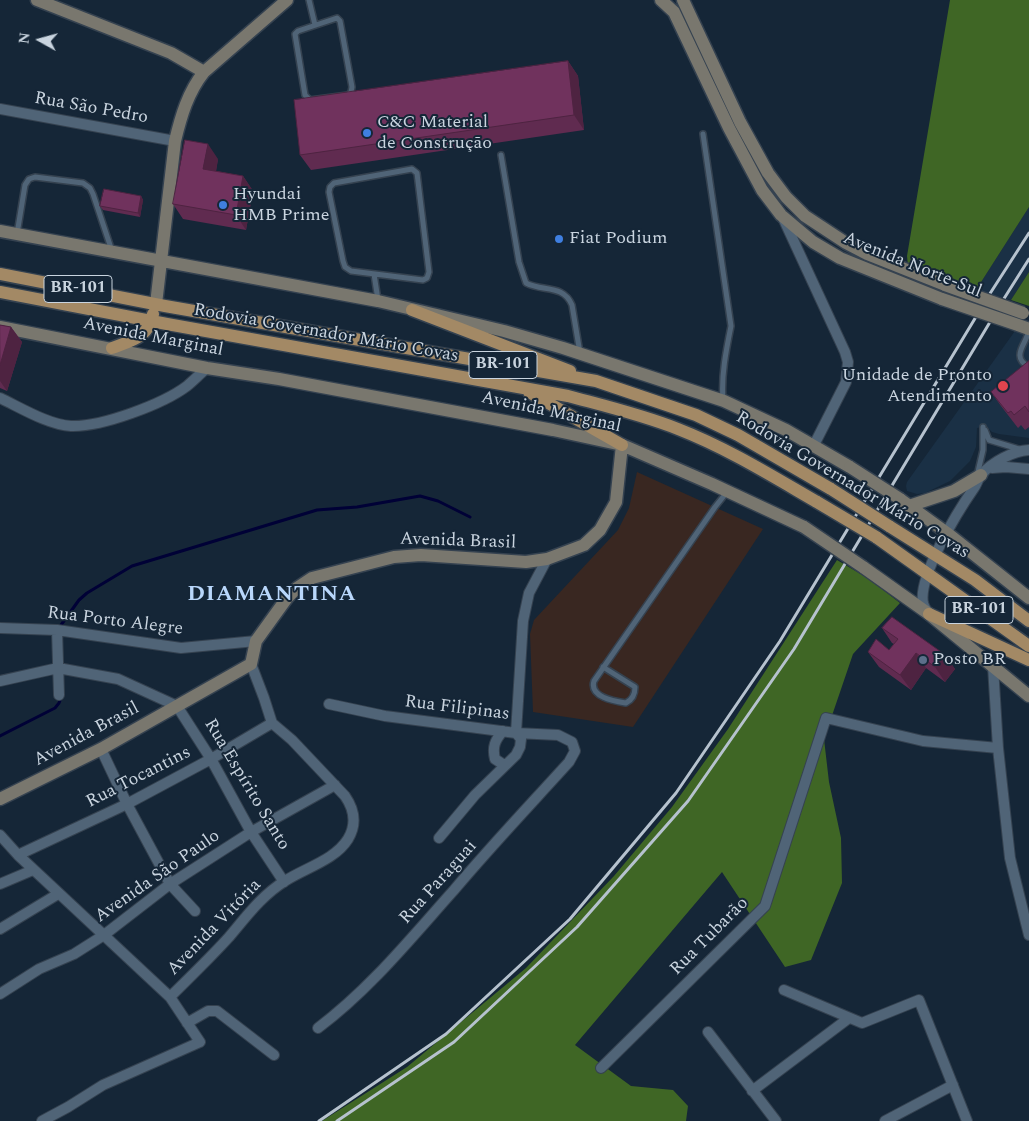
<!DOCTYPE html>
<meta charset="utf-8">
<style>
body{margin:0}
#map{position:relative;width:1029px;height:1121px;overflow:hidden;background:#152637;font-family:Spectral,serif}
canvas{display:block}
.north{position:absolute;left:15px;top:15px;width:50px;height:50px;-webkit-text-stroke:4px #152637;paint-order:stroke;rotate:277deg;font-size:14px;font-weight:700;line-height:20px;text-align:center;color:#c9d4df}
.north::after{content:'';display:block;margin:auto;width:18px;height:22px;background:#c9d4df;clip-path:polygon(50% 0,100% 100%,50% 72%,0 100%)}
</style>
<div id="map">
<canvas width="1029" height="1121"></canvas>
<div class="north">N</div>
</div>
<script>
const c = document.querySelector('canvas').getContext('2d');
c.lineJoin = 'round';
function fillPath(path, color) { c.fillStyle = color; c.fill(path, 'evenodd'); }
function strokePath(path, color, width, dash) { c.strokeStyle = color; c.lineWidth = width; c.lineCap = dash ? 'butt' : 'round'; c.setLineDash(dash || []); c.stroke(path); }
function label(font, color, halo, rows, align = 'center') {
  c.font = font + ' Spectral,serif'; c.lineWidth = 4; c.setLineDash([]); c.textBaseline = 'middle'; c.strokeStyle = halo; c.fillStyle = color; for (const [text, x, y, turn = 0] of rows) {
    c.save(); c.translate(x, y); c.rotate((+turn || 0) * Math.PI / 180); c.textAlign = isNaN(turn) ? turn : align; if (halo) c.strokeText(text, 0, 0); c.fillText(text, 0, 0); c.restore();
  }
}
fillPath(new Path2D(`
 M1029,207V272L1011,300L976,290Z
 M1015,331L1029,334V438L999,434L992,432L986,426L977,428L976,447L970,461L950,481L925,493L917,494L907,491L906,486L907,482Z`), '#1a3045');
fillPath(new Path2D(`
 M637,472L763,529L633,727L533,712L530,634L534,620L618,530L629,508Z`), '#392721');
fillPath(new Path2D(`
 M950,0H1029V207L976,290L908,266L907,256Z
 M1029,272V306L1011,300Z
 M837,560L869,579L900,603L853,654L824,739L829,782L841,838L842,883L811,960L785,967L722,872L575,1045L631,1086L673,1090L688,1106L686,1121H322L407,1067L526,968L614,876L672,807L728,729Z`), '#3f6625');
strokePath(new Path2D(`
 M61,625L79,600L87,593L132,566L317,510L357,507L420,496L438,501L470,517
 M0,736L55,708L59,703L61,698`), '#000136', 3);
const lane = new Path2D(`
 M309,0L315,25
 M337,18L340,21L352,87L351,92L348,95L310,100L305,95L295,34L298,31Z
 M703,134L731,326C726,351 721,376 723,400
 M501,155L519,262L526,283C543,292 563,284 572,305L580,353
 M412,169L417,173L429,272L427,278L423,280L351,271L345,267L343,261L329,192L330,187L334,183Z
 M17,234L25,185L29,179L35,177L83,183L90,188L93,194L112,251
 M374,274L378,300
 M1029,329C1028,343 1009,356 1029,367
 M985,430L989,440L1022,450
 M977,476L983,450V427
 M603,667L635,687C635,694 632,700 626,703C614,701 589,697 594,681L715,507L727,492`);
const street = new Path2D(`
 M0,109L175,141
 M783,218L845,352L848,362L846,382L814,445
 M0,398C21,408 49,425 71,426C102,427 163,404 187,386C194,380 200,374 207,368
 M992,468L1006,467L1029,469
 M928,614C927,611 924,607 923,603C918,576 958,511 974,488C977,484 978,478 982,474C992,462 1013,451 1029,450
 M0,628L57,630L181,648L256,641
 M57,630L59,695
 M993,666L998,748L1010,858L1029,935
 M0,681L58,668L118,679L177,706L211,759L251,832L284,882
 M503,731C495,740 492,747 495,759L504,765
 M101,749L127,804L170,884L195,911
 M0,835L18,855L170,997L200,1042L103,1085L68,1107L42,1121
 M439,838L475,795L516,755L520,747L521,739L516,733L523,621L529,593L547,559
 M18,855L127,804L211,759L272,723
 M0,884L33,870
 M0,929L58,894
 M784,990L862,1023L919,1000L967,1121
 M0,994L39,969L74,954L104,935L170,884L251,832L335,785
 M170,997C189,978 210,958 229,937C246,917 262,895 285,881C305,868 335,860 348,839C357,824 354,809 345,796L292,740L272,723L264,698L251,664
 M187,1023L208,1011H217L274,1055
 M318,1028C370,989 411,938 454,890C491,846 530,805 569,762L575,751L572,742L558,735L516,733L385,716L329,704
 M708,1032L776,1121
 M601,1068L765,906L826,718L923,741L998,748
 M752,1091L849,1018
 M885,1121L953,1085`);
const secondary = new Path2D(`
 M37,0L171,53L204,72
 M661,0L674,12L729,128L754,175L762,190L781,215L813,242L840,258L942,299
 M683,0L740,122L768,173L786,197L805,216L846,243L867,254L945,285
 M0,231L378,301L504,331L563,348L724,401L786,430L850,467
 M156,304L175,141C181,116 188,92 204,72L287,0
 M1018,325L1029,329
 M0,327L207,368L279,379L553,430L622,445L712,484L804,527
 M900,499L947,533L1029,598
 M909,506L954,491L981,475
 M863,567L929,614L1029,696
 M0,799L101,749L251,664L256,641L287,598L297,588L312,578L394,557L421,555L526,562L547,559L584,545L600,530L616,502L622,445`);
const primary = new Path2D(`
 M0,274L165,306L596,381L696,415L738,435L831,489
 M0,292L167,324L568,396C605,406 643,415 678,429C727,448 772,476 817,502
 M412,310L570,371
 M112,348C133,340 148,338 153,314
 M529,392L622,445
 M889,526L975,580L1029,621
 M876,537L1029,646
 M929,614L1029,660`);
strokePath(lane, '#354250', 8);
strokePath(street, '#354250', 12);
strokePath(secondary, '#354250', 15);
strokePath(primary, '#354250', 15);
strokePath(lane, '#506477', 5);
strokePath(street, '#506477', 10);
strokePath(secondary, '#79776e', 12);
strokePath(primary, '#a38965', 12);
strokePath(new Path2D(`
 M319,1121L446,1034L570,919L676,793L780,641L991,292L1029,233
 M337,1121L454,1042L577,927L688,801L794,649L1005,297L1029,259`), '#b6c2ce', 3);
const secondaryBridge = new Path2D(`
 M945,285L1023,313
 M942,299L1018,325
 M850,467L900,499
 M804,527L863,567`);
const primaryBridge = new Path2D(`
 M831,489L889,526
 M817,502L876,537`);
strokePath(secondaryBridge, '#354250', 15, []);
strokePath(primaryBridge, '#354250', 15, []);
strokePath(secondaryBridge, '#79776e', 12);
strokePath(primaryBridge, '#a38965', 12);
fillPath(new Path2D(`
 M568,61L578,76L584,130L311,170L300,155Z
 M218,159L216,171L243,176L253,191L246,230L183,219L173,204Z
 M141,196L143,200L140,217L103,210L100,206Z
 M0,325L11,327L22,342L7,391L0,388Z
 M1029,356V427L1025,430L1021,425L1018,428L1001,406L991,392L1029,361Z
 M882,628L944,654L955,669L945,682L926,668L911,690L879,667L868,652L889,650L894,644L892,643Z`), '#602b50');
fillPath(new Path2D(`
 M568,61L578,76L584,130L574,115Z
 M208,144L218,159L214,184L203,169Z
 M243,176L253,191L246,230L236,215Z
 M141,196L143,200L140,217L138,213Z
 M11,327L22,342L7,391L0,381V365Z
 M916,653L926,668L911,690L900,675Z
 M944,654L955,669L945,682L935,667Z`), '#4e2341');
const building = new Path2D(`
 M568,61L574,115L300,155L294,100Z
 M185,140L208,144L203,169L243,176L236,215L173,204Z
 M104,189L141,196L138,213L100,206Z
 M0,325L11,327L0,365Z
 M1029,361V412L1025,406L1014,415L1011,411L1008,413L991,392Z
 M892,617L944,654L935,667L916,653L900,675L868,652L876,639L889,650L898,639L882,628Z`);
fillPath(building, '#70325d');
strokePath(building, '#4e2341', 1);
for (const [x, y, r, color] of [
 [367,133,5,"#3f7fe0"],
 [223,205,5,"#3f7fe0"],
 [559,239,5,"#3f7fe0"],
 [1003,386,6,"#e0444e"],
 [923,660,5,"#5c6f8a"]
]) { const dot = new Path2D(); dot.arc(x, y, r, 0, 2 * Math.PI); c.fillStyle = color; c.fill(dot); strokePath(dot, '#152637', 2); }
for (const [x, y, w] of [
 [78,289,68],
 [503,365,68],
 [979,610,68]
]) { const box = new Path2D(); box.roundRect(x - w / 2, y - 13.5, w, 27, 4); c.fillStyle = '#152637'; c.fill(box); strokePath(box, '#c9d4df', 1); }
label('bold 16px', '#c9d4df', null, [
 ["BR-101",78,289],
 ["BR-101",503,365],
 ["BR-101",979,610]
]);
label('18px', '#c9d4df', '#152637', [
 ["Rua São Pedro",91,109,10],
 ["Avenida Norte-Sul",912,266,22],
 ["Rodovia Governador Mário Covas",326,334,10],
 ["Avenida Marginal",153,338,11],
 ["Avenida Marginal",551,413,12],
 ["Rodovia Governador Mário Covas",852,486,31],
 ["Avenida Brasil",458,542,2],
 ["Rua Porto Alegre",115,622,7],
 ["Rua Filipinas",457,709,7],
 ["Avenida Brasil",87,735,-28],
 ["Rua Tocantins",139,778,-27],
 ["Rua Espírito Santo",246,785,59],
 ["Avenida São Paulo",158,877,-35],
 ["Rua Paraguai",439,883,-48],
 ["Avenida Vitória",215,928,-46],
 ["Rua Tubarão",710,937,-45]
]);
label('18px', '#c9d4df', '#152637', [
 ["C&C Material",377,123],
 ["de Construção",377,144],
 ["Hyundai",233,195],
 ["HMB Prime",233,216],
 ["Fiat Podium",569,239],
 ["Unidade de Pronto",992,376,"right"],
 ["Atendimento",992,397,"right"],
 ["Posto BR",933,660]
], 'left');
c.letterSpacing = '1px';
label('bold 22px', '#b9d7fb', '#152637', [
 ["DIAMANTINA",272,596]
]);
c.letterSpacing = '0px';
</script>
